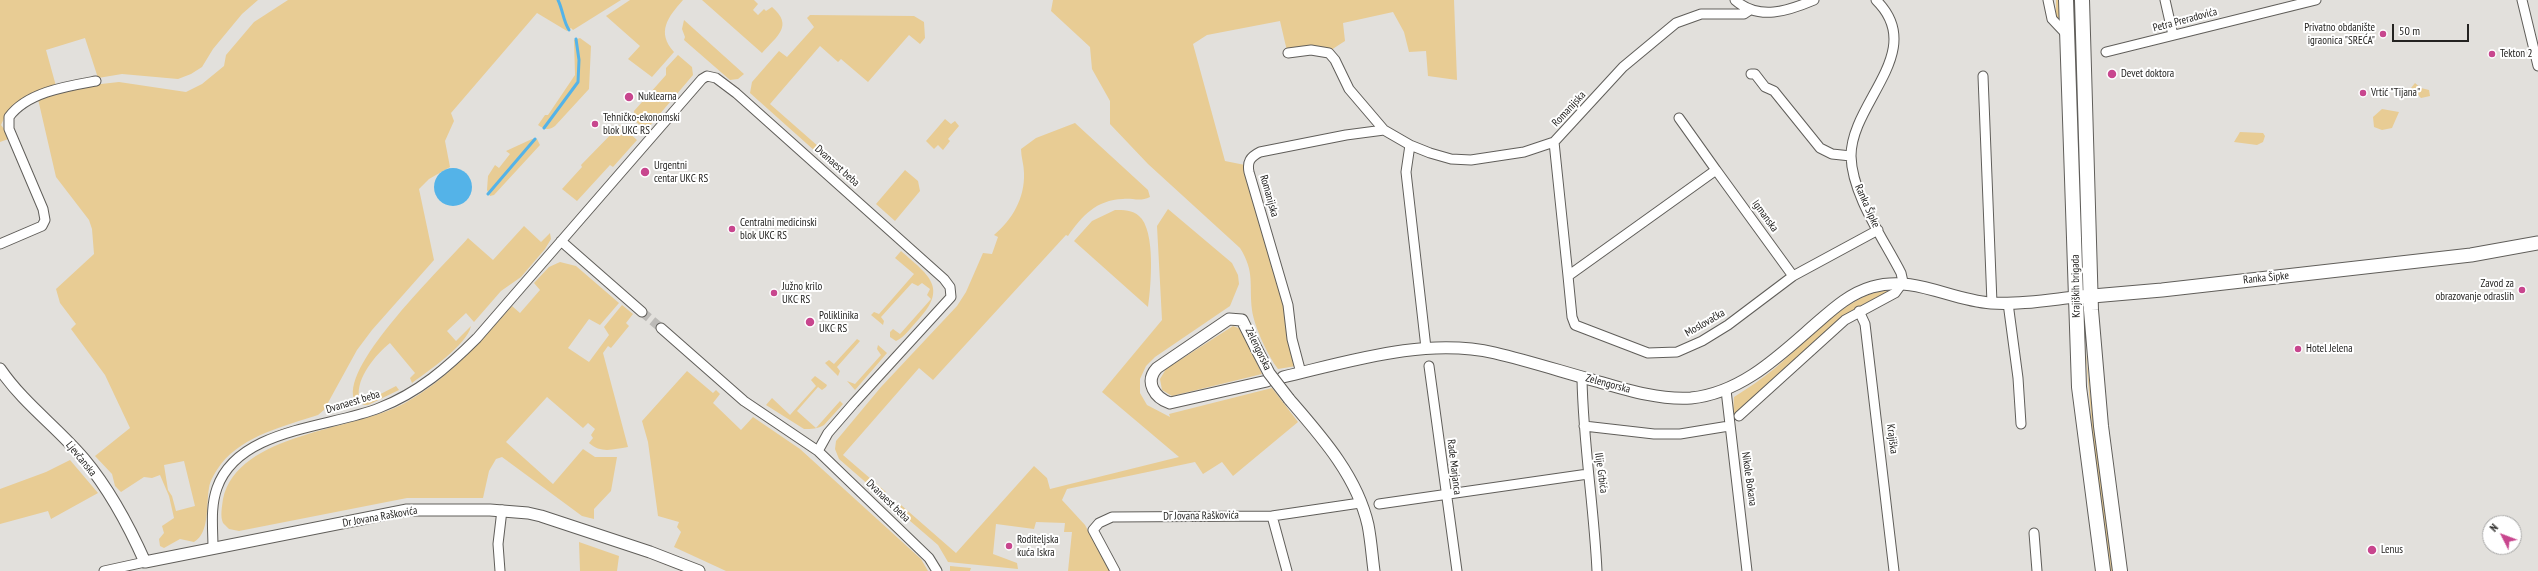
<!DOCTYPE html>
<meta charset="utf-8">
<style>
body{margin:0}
#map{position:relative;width:2538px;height:571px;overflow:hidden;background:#e2e0dc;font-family:"PT Sans Narrow",sans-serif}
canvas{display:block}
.north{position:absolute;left:2482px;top:515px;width:40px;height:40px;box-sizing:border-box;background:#fff;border:1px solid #a7a7a6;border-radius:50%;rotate:312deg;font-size:11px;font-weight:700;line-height:16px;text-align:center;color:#242321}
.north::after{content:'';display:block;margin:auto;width:14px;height:18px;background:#c8468e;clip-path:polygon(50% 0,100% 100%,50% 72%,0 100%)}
.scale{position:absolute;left:2392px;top:24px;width:77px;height:18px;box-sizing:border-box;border:2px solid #242321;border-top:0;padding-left:5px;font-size:12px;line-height:14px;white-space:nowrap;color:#242321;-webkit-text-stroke:3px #fff;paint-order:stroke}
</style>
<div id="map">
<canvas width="2538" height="571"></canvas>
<div class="north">N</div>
<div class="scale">50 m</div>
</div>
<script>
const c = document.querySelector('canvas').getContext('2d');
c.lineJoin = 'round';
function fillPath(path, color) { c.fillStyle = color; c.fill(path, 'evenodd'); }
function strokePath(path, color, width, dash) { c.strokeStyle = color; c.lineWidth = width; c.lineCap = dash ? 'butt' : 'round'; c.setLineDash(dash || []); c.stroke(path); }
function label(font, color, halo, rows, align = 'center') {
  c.font = font + ' "PT Sans Narrow",sans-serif'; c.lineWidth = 4; c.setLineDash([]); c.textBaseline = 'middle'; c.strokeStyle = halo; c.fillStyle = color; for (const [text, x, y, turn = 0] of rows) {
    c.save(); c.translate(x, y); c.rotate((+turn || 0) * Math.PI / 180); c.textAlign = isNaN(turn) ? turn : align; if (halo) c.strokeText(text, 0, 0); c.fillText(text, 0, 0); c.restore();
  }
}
fillPath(new Path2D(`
 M0,0H258L242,14L213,49L202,67L191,74L178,79L122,74L98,78L85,38L46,50L56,86L5,116L1,125L11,138L0,142Z
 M288,0H621L573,30L571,28L567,31L537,13L451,113L454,121L445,141L450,167L429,179L419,189L434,260L372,330L357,350L324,410L318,415C285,426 244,435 221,464C216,471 210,480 209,488C206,504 210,533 194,542L180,539L164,548L160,546L159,539L164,533L162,526L174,518L169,496L160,475L152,478L144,477L121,492L115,486L112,474L95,456L130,428L105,375L71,329L76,324L60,303L56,289L94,254L92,229L89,220L56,177L38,99L92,85L119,82L186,92L202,84L224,66L226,55L254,22ZM184,461L195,506L176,511L172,496L168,490L164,465Z
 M630,0H683C668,17 656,32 674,52L652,77L628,59L640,46L606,16Z
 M702,0H754L758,4L753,10L758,15L764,9L766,11L772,7C794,26 777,36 762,53Z
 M1053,0H1454L1457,80L1428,76L1426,51L1409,52L1404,32L1393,12L1343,23L1345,41L1331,50L1287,51L1280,21L1207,35L1193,44L1225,161L1245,165L1284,299L1296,366L1278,369C1268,356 1254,326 1252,310C1249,284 1255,272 1240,248L1148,164L1110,124V101L1092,69L1090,47L1051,11Z
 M2056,0H2060L2059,19L2056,16Z
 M810,15L914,16L924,22L925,38L920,44L909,35L868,82L841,59L838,62L820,46L770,104L860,183L858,185H853L750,93L752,82L779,51L787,57L814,27L807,18Z
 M684,20L744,74L738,79L730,80L684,40L685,37L682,29Z
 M580,38L591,46L589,89L555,126C549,131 543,129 538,125L545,115H548L575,75L574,40Z
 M678,55L692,67L693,75L642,135L639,131L642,127L635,121L634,111L666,75V68Z
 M2415,83L2421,88L2429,90L2430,96L2421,98L2411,88Z
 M2382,109L2399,112L2392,128L2382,130L2374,127L2373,117Z
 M945,119L951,124L955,121L959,126L948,139L950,141L943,150L938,145L934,149L926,141Z
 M1075,123L1148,190L1150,197C1140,202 1133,198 1123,199C1096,200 1082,216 1068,236L1066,235L933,380L919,368L843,455L886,492L878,493L839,459L835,449L836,441L881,387L957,306L966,292L983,253L992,254L998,237L994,235C1012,220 1025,198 1024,173C1024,165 1021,157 1021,149L1036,138Z
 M620,125L637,140L613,167L610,165L577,201L562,189L582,167L581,165Z
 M2240,132L2263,133L2265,136L2263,142L2257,145L2234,142Z
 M532,139H537L540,145L494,195L490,196L487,190L488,176L495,165L499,168L510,154L506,151Z
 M905,170L918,181L920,191L895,221L876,204Z
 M1168,209L1232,263L1238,275L1239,284L1230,306L1155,357L1146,366L1140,379V393L1147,405L1170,417L1169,414L1272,388L1298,422L1233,476L1222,462L1203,474L1195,462L1067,489L1062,500L1085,525L1110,571H1068L1072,532H1064L1065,523L1036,522L1034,529L996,524L993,554L1017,563L1018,569L948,562L938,545L902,514L899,508L901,505L956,553L1034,466L1047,478L1050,489L1179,457L1102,392L1162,320L1157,226Z
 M1115,210C1123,210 1133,210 1139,216C1156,230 1151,287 1148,307L1074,241L1092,221Z
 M524,226L541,242L550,233L551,239L545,249L521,277L501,291L474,322L466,313L447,331L456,341L471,326C467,345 428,371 412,383L410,378L415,373L390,343C376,354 356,378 359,397L367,401L396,386L399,390L368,405H364L354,399C342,363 443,267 468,238L493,260Z
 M901,251C928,275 949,287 918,320C912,326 905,337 896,341L890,337V332L893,329L900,334L931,299L927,295L930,289L922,283L918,286L912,283L881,317L884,321L883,325L871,315L874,312L879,314L914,274L895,258Z
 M560,262L576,266L619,303L600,325L589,319L568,348L589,362L609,335L604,327L622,305L633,314L626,323L629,326L611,348L608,346L603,353L628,447C614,449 601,454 589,443L593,438L591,435L595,429L588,423L583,428L547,397L506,442L553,484L583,449L595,457H617L611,491L594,509V519L582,516L502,457L496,459L489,471L483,498H407L239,531L229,529L223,523C220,516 222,507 223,499C238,432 354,431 405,403C448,379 479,343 512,306L520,313L540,290L534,283L549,267Z
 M1889,291L1860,306L1840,320L1733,415L1734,397C1748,388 1762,379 1774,369C1801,347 1853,288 1889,291Z
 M1233,326L1241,329L1262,374L1172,396L1162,390L1160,379L1166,369Z
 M2084,335L2094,427L2116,571H2111L2094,450Z
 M857,339L860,341L837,367L840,371L838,376L825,363L829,360L834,364Z
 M878,345L887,353L855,390L847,381L855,384L881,355L877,349Z
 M687,371L713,393L716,390L720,394L713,403L741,430L753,417L800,449L921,559L928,571H726L674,547L681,532L677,527L679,522L658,516L648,442L642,421Z
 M815,376L827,385L826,387L822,390L818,387L797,411L816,428L840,401L843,404L824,425C818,429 811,429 804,429L766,405L772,398L790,415L816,386L811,380Z
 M70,460L98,493L51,519L48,511L0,524V489L46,472Z
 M579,542L619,556L617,571H580Z
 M950,566L971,568L970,571H950Z`), '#e8cc94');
fillPath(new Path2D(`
 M434 187a19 19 0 1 1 38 0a19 19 0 1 1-38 0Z`), '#54b3e8');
strokePath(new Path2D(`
 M558,0C563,10 563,21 569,30
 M544,128L578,82L579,60L576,39
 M488,194L535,139`), '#54b3e8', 3);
strokePath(new Path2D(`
 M642,312L661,328`), '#bcbab7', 9, [9, 4.5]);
const minor = new Path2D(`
 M1735,0C1759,21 1788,11 1814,0
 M2048,0L2052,19L2068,36
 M2165,0L2173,35
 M2522,0L2538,66
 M2106,52L2316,0
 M1288,53L1311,50L1329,53L1335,60L1349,89L1384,130L1410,145L1430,153L1451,159L1471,160L1524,152L1554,142L1623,67L1676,23L1701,14H1744L1750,10
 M1751,74H1755L1765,87L1774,91L1820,148L1832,154L1851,156
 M1983,76L1992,303
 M1554,142L1568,276L1716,170L1679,118
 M1410,145L1406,172L1426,348
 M1716,170L1793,276
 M561,241L642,312
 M0,244L42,226L45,220L43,209L9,129V117C27,92 68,86 96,81
 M1568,276L1572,317L1575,325L1648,353L1677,352L1702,341L1728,325L1793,276L1878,230
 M2008,303L2018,378L2021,424
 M1859,311L1865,324L1894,571
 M661,328L744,401L818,451
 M1429,366L1457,571
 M1301,373L1292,339L1288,305L1249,172C1247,162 1250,157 1260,152L1346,135L1384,130
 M1582,378C1583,443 1594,506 1597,571
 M1726,390L1747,571
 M1739,416L1845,320L1895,293L1903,282L1901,273C1883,238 1852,195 1851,156C1851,102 1928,51 1876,0
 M1584,426L1654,434H1680L1729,426
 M1379,504L1588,474
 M1272,516L1287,571
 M2034,533L2037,571
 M213,548C213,528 210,508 217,488C238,428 329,428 379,408C418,393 448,367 477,338L702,79L707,76L716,78L736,93L944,279L950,287L951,297L854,403L828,433L818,451L929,558L937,571
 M104,571L145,562
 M500,571L498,544L502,510
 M1115,571L1093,530L1099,523L1112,517L1272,516L1360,503`);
const tertiary = new Path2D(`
 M1256,348L1242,320L1229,319L1157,368C1144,382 1155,398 1170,403L1267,381
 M0,369C24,404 57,427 84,459C109,489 129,526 145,562L407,510H490L528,513L541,516L650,552L699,571
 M1283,377C1351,361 1426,337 1495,353C1529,361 1563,372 1596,381C1627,390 1659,400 1691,398C1743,393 1782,353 1819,321C1835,307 1851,293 1872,287C1915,275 1949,300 1991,303C2018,305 2048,300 2075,297
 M1289,399C1321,436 1357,476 1368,525C1371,540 1372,556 1374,571`);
const secondary = new Path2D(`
 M2081,297L2162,290L2471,255L2538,243`);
const primary = new Path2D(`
 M2066,0L2079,387L2103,571
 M2082,0L2091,310L2101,426L2120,571`);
strokePath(minor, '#605e5a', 11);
strokePath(tertiary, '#605e5a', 13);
strokePath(secondary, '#605e5a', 15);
strokePath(primary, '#605e5a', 16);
strokePath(minor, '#fff', 9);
strokePath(tertiary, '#fff', 11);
strokePath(secondary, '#fff', 13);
strokePath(primary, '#fff', 14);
const tertiaryBridge = new Path2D(`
 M1256,348L1269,373L1289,399`);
strokePath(tertiaryBridge, '#605e5a', 13, []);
strokePath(tertiaryBridge, '#fff', 11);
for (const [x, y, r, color] of [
 [2383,34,4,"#c8468e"],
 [2492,54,4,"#c8468e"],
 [2112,74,5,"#c8468e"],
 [2363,93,4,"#c8468e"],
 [629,97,5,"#c8468e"],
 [595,124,4,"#c8468e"],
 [645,172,5,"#c8468e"],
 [732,229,4,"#c8468e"],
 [2522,290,4,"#c8468e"],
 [774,293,4,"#c8468e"],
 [810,322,5,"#c8468e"],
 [2298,349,4,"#c8468e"],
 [1009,546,4,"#c8468e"],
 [2372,550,5,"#c8468e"]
]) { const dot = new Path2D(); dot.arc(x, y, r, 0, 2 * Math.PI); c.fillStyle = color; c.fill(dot); strokePath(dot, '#fff', 1.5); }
label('11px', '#242321', '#fff', [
 ["Petra Preradovića",2185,20,-15],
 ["Romanijska",1569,109,-47],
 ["Dvanaest beba",837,166,42],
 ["Romanijska",1269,196,74],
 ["Ranka Šipke",1867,206,66],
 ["Igmanska",1765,216,54],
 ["Ranka Šipke",2266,278,-6],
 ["Krajiških brigada",2076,286,-91],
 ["Moslovačka",1705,323,-30],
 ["Zelengorska",1258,349,64],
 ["Zelengorska",1608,384,15],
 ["Dvanaest beba",353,402,-17],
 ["Krajiška",1892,439,83],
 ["Ljevčanska",81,459,51],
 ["Rade Marjanca",1454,467,83],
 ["Ilije Grbića",1601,473,82],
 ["Nikole Bokana",1749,479,82],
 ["Dvanaest beba",888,501,44],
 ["Dr Jovana Raškovića",1201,516,-1],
 ["Dr Jovana Raškovića",380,517,-10]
]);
label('11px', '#242321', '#fff', [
 ["Privatno obdanište",2375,28,"right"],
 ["igraonica \"SREĆA\"",2375,41,"right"],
 ["Tekton 2",2500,54],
 ["Devet doktora",2121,74],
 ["Vrtić \"Tijana\"",2371,93],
 ["Nuklearna",638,97],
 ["Tehničko-ekonomski",603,118],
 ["blok UKC RS",603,131],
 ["Urgentni",654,166],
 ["centar UKC RS",654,179],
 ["Centralni medicinski",740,223],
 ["blok UKC RS",740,236],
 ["Zavod za",2514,284,"right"],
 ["obrazovanje odraslih",2514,297,"right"],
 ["Južno krilo",782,287],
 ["UKC RS",782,300],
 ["Poliklinika",819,316],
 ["UKC RS",819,329],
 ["Hotel Jelena",2306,349],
 ["Roditeljska",1017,540],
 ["kuća Iskra",1017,553],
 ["Lenus",2381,550]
], 'left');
</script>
